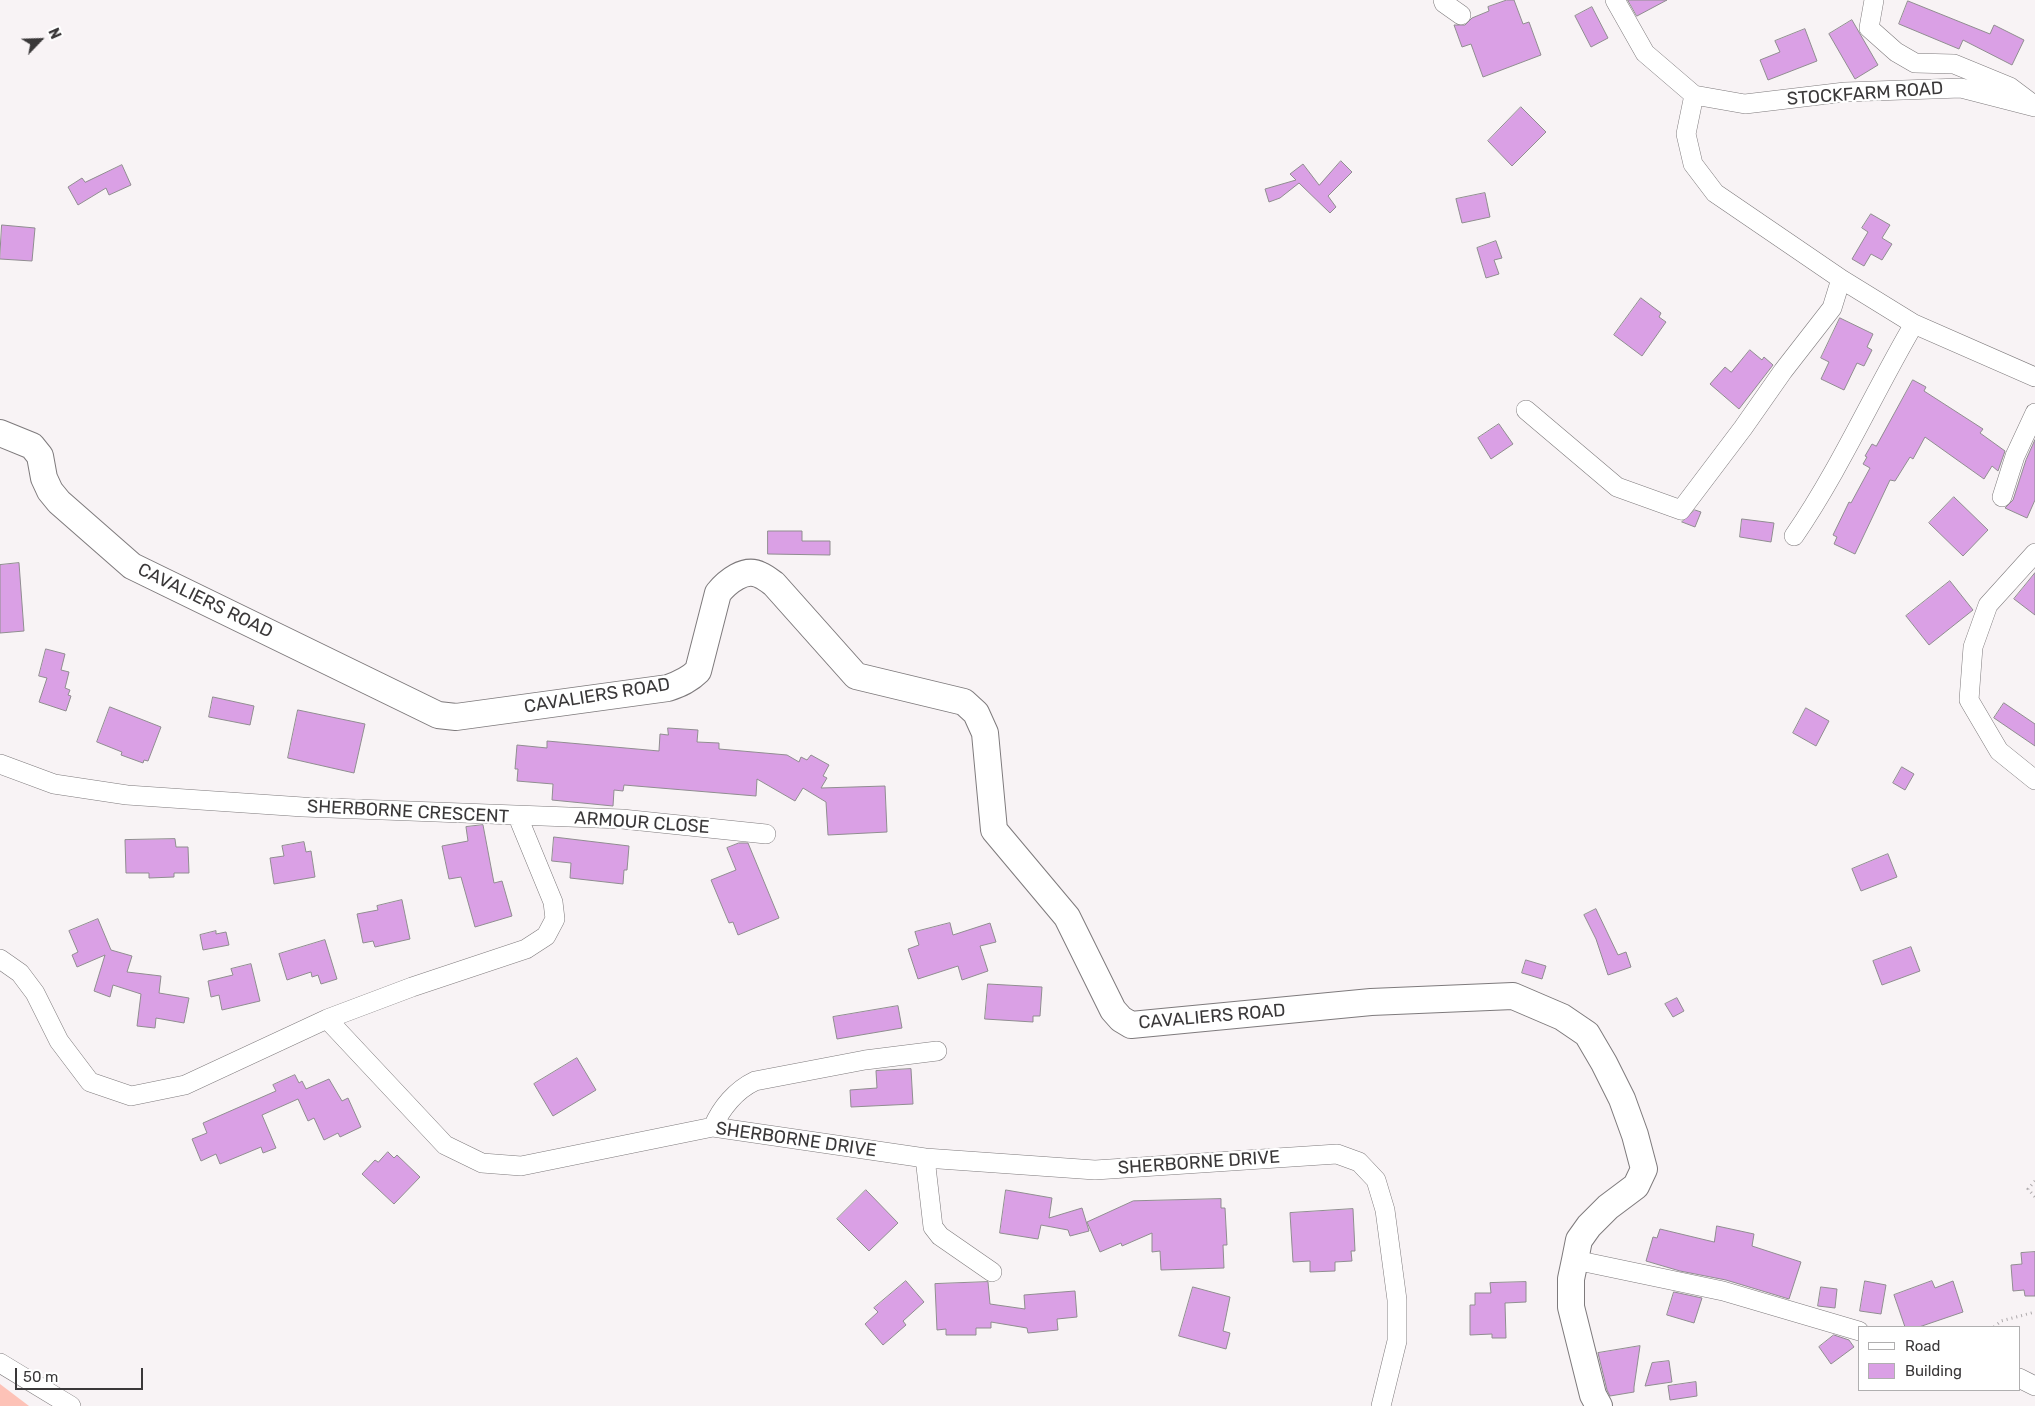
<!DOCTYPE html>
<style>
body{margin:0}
#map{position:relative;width:2035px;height:1406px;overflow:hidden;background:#f8f3f5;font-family:Rubik,sans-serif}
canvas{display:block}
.legend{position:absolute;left:1858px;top:1326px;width:162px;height:65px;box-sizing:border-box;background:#fff;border:1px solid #b0afb0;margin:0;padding:6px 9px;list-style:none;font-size:15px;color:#3a3839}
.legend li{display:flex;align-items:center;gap:10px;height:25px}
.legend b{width:25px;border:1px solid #b0afb0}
.north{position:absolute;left:15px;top:15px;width:50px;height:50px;-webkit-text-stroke:4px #fff;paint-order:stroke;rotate:66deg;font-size:14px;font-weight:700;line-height:20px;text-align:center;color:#3a3839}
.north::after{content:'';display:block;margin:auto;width:18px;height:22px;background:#3a3839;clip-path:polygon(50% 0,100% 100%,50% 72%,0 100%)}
.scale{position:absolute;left:15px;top:1368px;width:128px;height:22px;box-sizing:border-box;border:2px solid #3a3839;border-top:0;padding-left:6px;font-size:15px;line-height:18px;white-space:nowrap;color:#3a3839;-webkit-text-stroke:4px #fff;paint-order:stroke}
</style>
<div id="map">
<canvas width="2035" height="1406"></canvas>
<ul class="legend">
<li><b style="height:6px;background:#fff"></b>Road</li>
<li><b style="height:14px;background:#daa0e5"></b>Building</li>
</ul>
<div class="north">N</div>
<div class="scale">50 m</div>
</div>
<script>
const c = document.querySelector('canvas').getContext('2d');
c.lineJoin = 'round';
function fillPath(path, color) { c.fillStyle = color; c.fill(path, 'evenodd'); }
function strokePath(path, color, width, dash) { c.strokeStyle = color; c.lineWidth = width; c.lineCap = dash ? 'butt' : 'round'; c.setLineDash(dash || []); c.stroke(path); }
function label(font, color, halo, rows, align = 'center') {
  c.font = font + ' Rubik,sans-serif'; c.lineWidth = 4.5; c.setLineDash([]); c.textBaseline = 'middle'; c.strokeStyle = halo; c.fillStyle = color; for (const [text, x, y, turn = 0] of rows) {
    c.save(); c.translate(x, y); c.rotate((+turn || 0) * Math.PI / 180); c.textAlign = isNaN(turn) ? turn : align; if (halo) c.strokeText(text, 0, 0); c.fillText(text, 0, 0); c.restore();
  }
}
fillPath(new Path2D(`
 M0,1384L29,1406H0Z`), '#fdc2b7');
const building = new Path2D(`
 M1507,0H1514L1523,24L1529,22L1541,55L1483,77L1471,44L1462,47L1454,25H1465L1472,18L1489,11L1488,7Z
 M1628,0H1667L1637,16Z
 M1908,1L1990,34L1994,25L2024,40L2012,65L1963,40L1959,49L1899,24Z
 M1592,7L1608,38L1591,47L1575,16Z
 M1852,20L1878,65L1855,79L1829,34Z
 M1805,29L1817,61L1768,80L1760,60L1780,52L1775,41Z
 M1521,107L1546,132L1512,166L1488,141Z
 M1341,161L1352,172L1328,196L1336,207L1330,213L1299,183L1280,198L1269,202L1265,189L1296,180L1290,174L1303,164L1319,185Z
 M122,165L131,185L109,195L106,188L78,205L68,187L82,178L85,182Z
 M1485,193L1490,217L1462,223L1456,199Z
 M1871,214L1890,225L1882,238L1892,244L1882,260L1871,254L1864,266L1852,259L1868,232L1862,228Z
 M2,225L35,228L32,261L0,259Z
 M1496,241L1502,258L1494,260L1499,274L1486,278L1477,248Z
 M1641,298L1661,313L1659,317L1666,322L1642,356L1614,335Z
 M1840,318L1873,334L1867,347L1872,350L1864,366L1857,363L1844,390L1821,379L1829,362L1821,358Z
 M1750,350L1762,360L1764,357L1773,365L1739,409L1710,384L1725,367L1731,372Z
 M1913,380L1926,387L1924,391L1983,429L1980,433L2005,451L1998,471L1992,466L1984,479L1925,437L1913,459L1910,457L1895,481L1890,480L1855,554L1834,544L1837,537L1833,535L1849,502L1851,503L1870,468L1863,464L1867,457L1865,456L1872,444L1876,446Z
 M1499,424L1513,444L1491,459L1478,438Z
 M2035,440V500L2027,518L2005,508L2013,500L2026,460Z
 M1954,497L1988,530L1963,556L1929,523Z
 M1695,510L1701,512L1695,527L1682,522Z
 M1742,519L1774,523L1771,542L1740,537Z
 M768,531H802V541H830V555L768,554Z
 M19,563L24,631L0,633V565Z
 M2035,573V615L2014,599Z
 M1950,581L1973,610L1929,645L1906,616Z
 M46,649L65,654L61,670L69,672L65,688L70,690L68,695L71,696L66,711L39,702L47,678L39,676Z
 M213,697L254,706L250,725L209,717Z
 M2004,703L2035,724V746L1994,718Z
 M110,707L161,727L148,761L144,760L143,763L121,755L122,752L97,742Z
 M1806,708L1829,721L1816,746L1793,733Z
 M298,710L365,724L354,773L288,758Z
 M668,728L698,730L697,742L719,743V749L787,755L799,762L801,757L807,760L811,755L829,765L823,776L827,778L821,788L885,786L887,832L828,835L826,802L803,788L795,801L757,779L756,796L624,785L623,791L614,790L613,806L552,800L553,784L517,781L518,769H515L517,745L547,748V741L659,751L660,734L668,735Z
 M1902,767L1914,774L1905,790L1893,783Z
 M483,825L494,883L502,881L512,916L475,927L461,877L449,879L442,846L468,841L466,827Z
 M554,837L629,846L627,870H624L623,884L570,878L571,863L552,861Z
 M175,839L176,847H188L189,873H174V877L149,878V873H126L125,840Z
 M304,842L306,852L311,851L315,877L274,884L270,858L284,856L282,846Z
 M739,843H748L779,918L738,935L733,922L729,923L711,880L736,870L727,848Z
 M1888,854L1897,877L1861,891L1852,869Z
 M402,900L410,939L375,947L373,941L363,943L357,914L378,910L377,906Z
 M1596,909L1618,955L1626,952L1631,967L1608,975L1596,939L1584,915Z
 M98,919L111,950L132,956L127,972L161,976L159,993L189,998L184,1023L156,1018L155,1028L137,1026L141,994L113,985L110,997L94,991L105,955L77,967L72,955L78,952L69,931Z
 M950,923L953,935L990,923L996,942L980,946L988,971L962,980L958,966L918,979L908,949L919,945L915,932Z
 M216,931V934L226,932L229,945L203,950L200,935Z
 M325,940L337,979L321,984L318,975L312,977L311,972L287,980L279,954Z
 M1911,947L1920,971L1882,985L1873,961Z
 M1526,960L1546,966L1542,979L1522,973Z
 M251,964L260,1001L222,1010L219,995L211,997L208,981L233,975L231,969Z
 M988,984L1042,987L1040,1016H1033V1022L985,1019Z
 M1677,998L1684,1011L1673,1017L1665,1004Z
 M898,1006L902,1028L837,1039L833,1017Z
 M577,1058L596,1090L553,1116L534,1084Z
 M911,1069L913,1104L851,1107L850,1090L877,1088L876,1071Z
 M295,1075L299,1083L302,1081L306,1089L329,1079L342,1101L348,1098L361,1127L340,1137L338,1133L324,1140L314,1118L308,1121L298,1099L262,1115L276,1148L263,1153L261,1147L220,1164L216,1154L201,1161L192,1139L207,1133L203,1123L276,1091L273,1085Z
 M388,1152L394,1158L397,1155L420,1177L394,1204L362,1174L375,1160L378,1162Z
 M866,1190L898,1223L869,1251L837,1219Z
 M1006,1190L1052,1198L1049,1218L1082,1208L1089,1231L1070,1236L1068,1230L1041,1225L1038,1239L1000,1233Z
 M1221,1199V1208H1225L1227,1245H1223L1224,1268L1161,1270L1160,1251L1152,1252V1233L1122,1246L1121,1243L1100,1252L1087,1222L1133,1201Z
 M1353,1209L1355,1251H1351L1352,1261L1335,1262V1271L1310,1272V1261L1293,1262L1290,1213Z
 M1717,1226L1754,1234L1752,1246L1801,1262L1789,1299L1726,1280L1680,1271L1646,1261L1653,1237L1657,1238L1660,1229L1714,1242Z
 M2035,1252V1296H2025L2024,1290L2013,1291L2011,1265L2022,1264L2021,1253Z
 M906,1281L924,1302L903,1321L906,1325L883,1345L865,1324L878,1312L874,1308Z
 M1865,1281L1886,1285L1881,1314L1860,1311Z
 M1932,1281L1935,1288L1953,1281L1963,1312L1919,1327H1905L1894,1295Z
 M988,1282L990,1304L1025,1309L1024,1295L1075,1291L1077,1317L1057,1319L1058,1330L1028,1333L1027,1328L991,1322V1328H976V1335H946V1329L937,1330L935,1284Z
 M1526,1282V1302L1505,1303L1506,1338H1492V1334L1470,1335V1305H1475V1293H1491L1490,1283Z
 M1193,1287L1230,1297L1223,1331L1230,1333L1226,1349L1179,1336Z
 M1821,1287L1837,1289L1835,1308L1818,1306Z
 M1674,1292L1702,1298L1694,1323L1667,1315Z
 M1834,1335L1849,1340L1854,1347L1831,1364L1819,1347Z
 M1640,1346L1634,1387V1392L1610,1396L1607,1390L1598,1353Z
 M1669,1361L1672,1382L1645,1386L1652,1363Z
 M1696,1382L1697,1396L1670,1400L1668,1386Z`);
fillPath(building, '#daa0e5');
strokePath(building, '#908d90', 1);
const street = new Path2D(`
 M1443,0L1444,3L1461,15
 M1615,0L1645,53L1694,95
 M1874,0L1869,28L1896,52L1915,63L1954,64L2010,87L2030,102
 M1694,95L1745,104L1845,92L1961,88L2035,107
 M1914,324L2035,377
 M1526,410L1617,487L1681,510L1743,428L1783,371L1832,308L1841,279L1715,193L1693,164L1686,134L1694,95
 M2002,497L2015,456L2035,413
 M1794,536C1840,469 1873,394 1914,324L1841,279
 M2035,553L1988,605L1973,647L1969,700L1999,751L2035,780
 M0,764L54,784L127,795L303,807L622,819L766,834
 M0,959L20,973L35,993L59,1041L90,1082L131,1096L185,1085L327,1019L412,987L526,949L546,936L555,919L553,902L518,817
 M327,1019L445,1145L482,1163L521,1166L713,1127L925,1158L1095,1170L1337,1154L1359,1162L1376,1180L1385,1210L1397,1300V1341L1381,1406
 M713,1127C721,1108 736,1090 755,1081L865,1060L937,1051
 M925,1158L933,1227L940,1236L992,1272
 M1575,1260L1723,1291L1859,1331
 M0,1363L71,1406
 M2019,1378L2035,1386`);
const secondary = new Path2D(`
 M0,433L32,446L40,456L44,478L50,491L59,502L132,566L438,715L456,717L668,688C680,684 689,680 698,671L718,593C727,582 745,567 760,575C765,577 770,581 774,584L856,676L964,702L976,713L985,733L994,830L1067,917L1113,1010L1121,1019L1131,1025L1371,1002L1513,996L1562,1017L1587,1034L1604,1063L1622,1099L1635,1135L1644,1169L1636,1186L1608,1207L1589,1226L1579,1240L1575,1260L1571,1279V1307L1593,1395L1599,1406`);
strokePath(street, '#7e7a7c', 20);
strokePath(secondary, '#7e7a7c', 28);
strokePath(new Path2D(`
 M2035,1181L2028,1189L2035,1197
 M1994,1327L2001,1321L2035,1312`), '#aeaaac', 3, [1, 4]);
strokePath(street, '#fff', 19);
strokePath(secondary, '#fff', 26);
label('18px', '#3a3839', '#fff', [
 ["STOCKFARM ROAD",1865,94,-4],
 ["CAVALIERS ROAD",205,601,26],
 ["CAVALIERS ROAD",597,696,-9],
 ["SHERBORNE CRESCENT",408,812,3],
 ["ARMOUR CLOSE",642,823,4],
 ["CAVALIERS ROAD",1212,1017,-5],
 ["SHERBORNE DRIVE",796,1140,8],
 ["SHERBORNE DRIVE",1199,1163,-4]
]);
</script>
